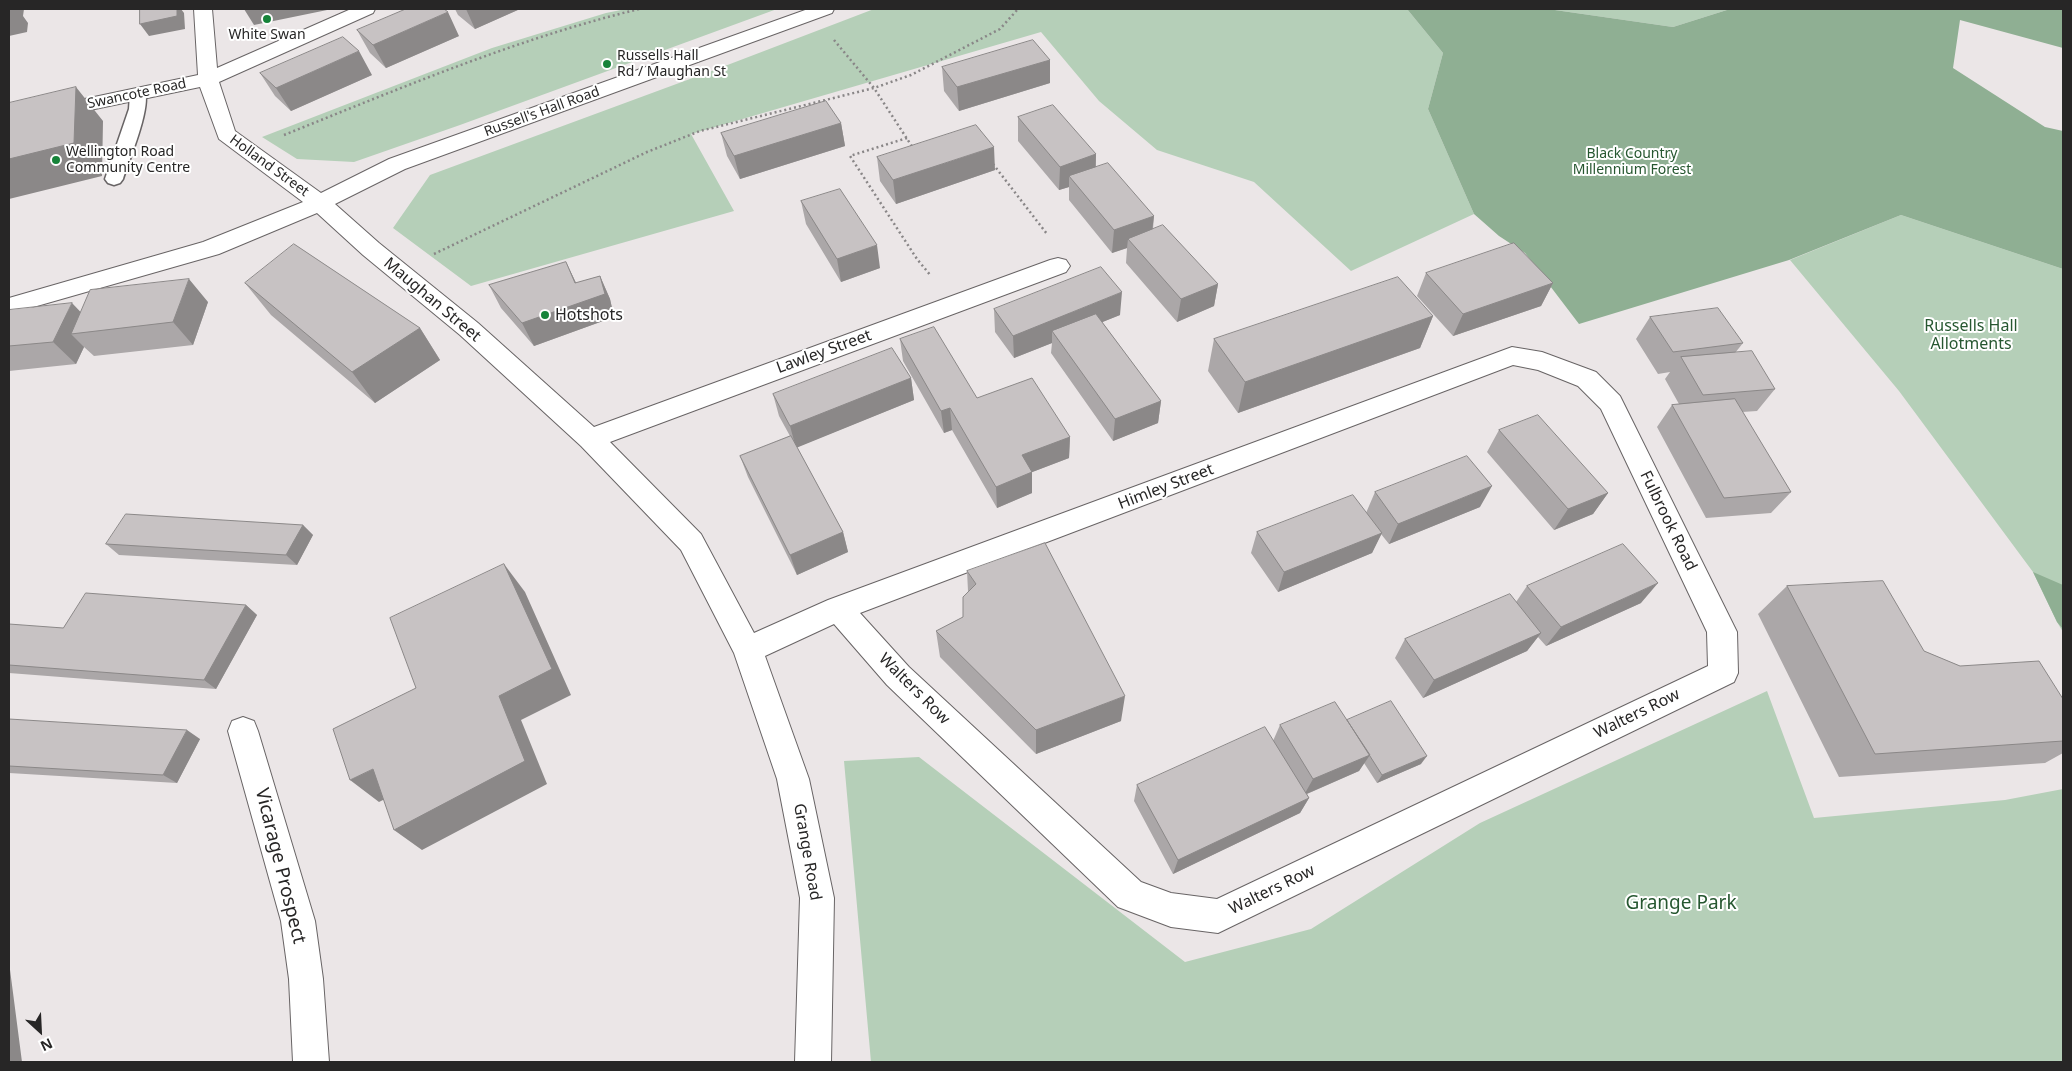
<!DOCTYPE html>
<style>
body{margin:0}
#map{position:relative;width:2072px;height:1071px;overflow:hidden;background:#ebe6e7;font-family:"Noto Sans",sans-serif}
canvas{display:block}
.frame{position:absolute;inset:0;border:10px solid #272626;pointer-events:none}
.north{position:absolute;left:15px;top:1006px;width:50px;height:50px;-webkit-text-stroke:4px #fff;paint-order:stroke;rotate:155deg;font-size:14px;font-weight:700;line-height:20px;text-align:center;color:#272626}
.north::after{content:'';display:block;margin:auto;width:18px;height:22px;background:#272626;clip-path:polygon(50% 0,100% 100%,50% 72%,0 100%)}
</style>
<div id="map">
<canvas width="2072" height="1071"></canvas>
<div class="frame"></div>
<div class="north">N</div>
</div>
<script>
const c = document.querySelector('canvas').getContext('2d');
c.lineJoin = 'round';
function fillPath(path, color) { c.fillStyle = color; c.fill(path, 'evenodd'); }
function strokePath(path, color, width, dash) { c.strokeStyle = color; c.lineWidth = width; c.lineCap = dash ? 'butt' : 'round'; c.setLineDash(dash || []); c.stroke(path); }
function label(font, color, halo, rows, align = 'center') {
  c.font = font + ' "Noto Sans",sans-serif'; c.lineWidth = 4; c.setLineDash([]); c.textBaseline = 'middle'; c.strokeStyle = halo; c.fillStyle = color; for (const [text, x, y, turn = 0] of rows) {
    c.save(); c.translate(x, y); c.rotate((+turn || 0) * Math.PI / 180); c.textAlign = isNaN(turn) ? turn : align; if (halo) c.strokeText(text, 0, 0); c.fillText(text, 0, 0); c.restore();
  }
}
fillPath(new Path2D(`
 M626,9H777L460,125L354,162L297,159L262,137L492,48L606,13Z
 M874,9H1407L1443,53L1428,109L1474,214L1351,271L1254,182L1157,150L1099,101L1041,32L691,134L734,211L471,286L393,228L430,175L717,69Z
 M1548,9H1730L1673,27Z
 M1901,215L2063,269V632L2057,622L2033,572L1899,391L1790,260Z
 M1767,691L1814,818L2005,800L2063,789V1062H871L844,761L919,757L1185,962L1311,929L1480,823Z`), '#b5cfb8');
fillPath(new Path2D(`
 M1407,9H1548L1673,27L1730,9H2063V48L1960,20L1953,68L2045,127L2063,131V269L1901,215L1789,260L1579,324L1525,253L1499,236L1474,214L1428,109L1443,53Z
 M2033,572L2063,585V629L2057,622Z`), '#8faf93');
const lane = new Path2D(`
 M138,89L144,90C153,104 128,163 123,179L120,183L114,185L108,183L105,179L129,109L130,94L132,90Z`);
const street = new Path2D(`
 M194,9H212L217,68L351,9H375L373,13L219,82L235,131L321,193L389,159L808,9H834L832,13L405,169L335,204L379,243L478,323L594,427L1050,260L1058,258L1066,260L1070,266L1066,272L610,442L701,534L754,633L828,600L1512,347L1542,352L1596,372L1620,396L1737,632L1738,673L1734,682L1218,933L1171,927L1118,907L887,685L834,624L765,656L809,779L834,898L831,1062H795L800,898L777,779L734,653L681,550L581,446L460,335L363,255L317,213L219,254L9,314V298L203,242L303,202L219,139L200,87L9,127V115L198,75ZM1513,365L1538,370L1578,386L1601,409L1707,632L1708,666L1217,899L1171,893L1141,882L909,667L860,613Z
 M243,717L254,721L258,731L315,921L323,979L329,1062H293L289,979L281,921L228,731L232,721Z`);
strokePath(lane, '#686465', 3);
strokePath(street, '#686465', 2);
strokePath(new Path2D(`
 M834,40L874,88L913,148
 M284,135C401,88 516,39 639,9
 M907,138L850,156L917,259L931,276
 M993,164L1047,234
 M434,254L647,152L700,131L874,88L911,75L1000,29L1018,9`), '#898687', 2.5, [2, 3]);
fillPath(lane, '#fff');
fillPath(street, '#fff');
fillPath(new Path2D(`
 M455,9H520L475,29L458,15Z
 M357,30L459,36L386,68L370,53Z
 M1050,60V83L959,111L944,91L942,67Z
 M260,73L372,75L291,111L275,96Z
 M1018,117L1096,154V167L1154,216L1153,229L1218,284L1214,306L1177,322L1126,263L1127,248L1112,253L1069,200V187L1059,190L1018,141Z
 M841,123L845,146L740,179L727,156L721,133Z
 M877,157L995,170L896,204L880,181Z
 M801,201L880,268L841,282L806,224Z
 M566,262L576,283L600,276L610,299L614,317L534,346L501,308L489,285Z
 M1426,273L1553,283L1541,306L1453,336L1417,296Z
 M245,283L420,328L440,360L375,403L271,315Z
 M208,302L193,345L94,356L84,347L76,364L9,371V310L80,312Z
 M994,309L1120,315L1102,322L1161,401L1158,423L1113,441L1051,353L1052,343L1014,358L995,332Z
 M1433,316L1420,348L1238,413L1208,371L1214,339Z
 M1650,317L1743,343L1735,353L1775,389L1757,411L1742,412L1791,492L1771,513L1706,518L1657,427L1672,405L1679,404L1665,379L1670,372L1658,374L1636,339Z
 M900,339L977,398L1070,437L1069,458L1032,472V493L997,508L952,430L944,433L903,361Z
 M911,378L914,400L797,447L843,532L848,552L797,575L748,477L740,456L790,436L779,416L773,394Z
 M1499,430L1608,493L1593,514L1554,530L1487,452Z
 M1375,492L1480,507L1389,544L1381,534L1372,553L1278,592L1251,553L1257,532L1366,513Z
 M303,525L313,535L297,565L119,555L106,544Z
 M967,571L1121,721L1036,754L940,657L936,631L963,617L968,591Z
 M1527,586L1641,603L1546,646L1538,637L1527,651L1423,698L1395,658L1405,639L1516,602Z
 M1787,586L1924,651L1960,666L2063,699V753L2045,763L1839,777L1758,614Z
 M246,605L257,615L216,689L9,673V625L63,628Z
 M9,719L200,739L177,783L9,773Z
 M1347,720L1421,764L1377,783L1364,763L1359,771L1307,794L1309,798L1300,813L1173,874L1134,801L1137,785L1273,741L1280,725Z`), '#aba7a8');
fillPath(new Path2D(`
 M9,9H24L23,16L28,23L27,32L9,36Z
 M177,9H181L184,13L185,29L149,36L140,24Z
 M244,9H332L254,25Z
 M466,9H520L475,29Z
 M448,12L459,36L386,68L373,45Z
 M359,51L372,75L291,111L276,88Z
 M1050,60V83L959,111L957,87Z
 M76,87L103,121L102,176L9,199V159Z
 M841,123L845,146L740,179L734,156Z
 M994,147L995,170L896,204L893,180Z
 M1096,154L1095,177L1069,176V187L1059,190L1060,167Z
 M1154,216L1151,239H1128L1127,248L1112,253L1114,230Z
 M877,245L880,268L841,282L837,259Z
 M566,262L577,285L600,276L610,299L614,317L534,346L522,323L575,283Z
 M189,279L208,302L193,345L173,322Z
 M1553,283L1541,306L1453,336L1463,314Z
 M1218,284L1214,306L1177,322L1181,299Z
 M1122,292L1120,315L1058,340L1052,331V343L1014,358L1013,336Z
 M72,303L94,326L71,334L84,347L76,364L53,342Z
 M1433,316L1420,348L1238,413L1245,382Z
 M420,328L440,360L375,403L352,372Z
 M911,378L914,400L796,448L790,426Z
 M1161,401L1158,423L1113,441L1115,419Z
 M950,408L952,430L944,433L941,411Z
 M1070,437L1069,458L1022,476V455Z
 M1032,472V493L997,508L996,487Z
 M1492,486L1480,507L1389,544L1398,524Z
 M1608,493L1593,514L1554,530L1568,509Z
 M303,525L313,535L297,565L286,555Z
 M843,532L848,552L797,575L790,555Z
 M1382,533L1372,553L1278,592L1284,572Z
 M504,564L525,592L571,695L521,720L547,784L422,850L394,830L499,696Z
 M1658,583L1641,603L1546,646L1561,627Z
 M246,605L257,615L216,689L204,680Z
 M1541,633L1527,651L1423,698L1434,680Z
 M1125,696L1121,721L1036,754V730Z
 M187,730L200,739L177,783L163,775Z
 M1370,755L1359,771L1304,795L1313,779Z
 M1427,756L1421,764L1377,783L1382,775Z
 M373,769L401,791L379,802L350,780Z
 M1309,798L1300,813L1173,874L1178,860Z
 M9,962L22,1062H9Z`), '#8b8888');
const building = new Path2D(`
 M140,9H177V16L140,24Z
 M406,9H444L448,12L373,45L357,30Z
 M343,37L359,51L276,88L260,73Z
 M1033,40L1050,60L957,87L942,67Z
 M76,87L74,143L9,159V103Z
 M826,101L841,123L734,156L721,133Z
 M1053,105L1096,154L1060,167L1018,117Z
 M976,125L994,147L893,180L877,157Z
 M1108,163L1154,216L1114,230L1069,176Z
 M840,189L877,245L837,259L801,201Z
 M1163,225L1218,284L1181,299L1128,239Z
 M1514,243L1553,283L1463,314L1426,273Z
 M294,244L420,328L352,372L245,283Z
 M566,262L575,283L600,276L605,294L522,323L489,285Z
 M1101,267L1122,292L1013,336L994,309Z
 M1398,277L1433,316L1245,382L1214,339Z
 M189,279L173,322L71,334L90,290Z
 M72,303L53,342L9,346V310Z
 M1718,308L1743,343L1673,352L1650,317Z
 M1096,314L1161,401L1115,419L1052,331Z
 M934,327L977,398L1032,378L1070,437L1022,455L1032,472L996,487L950,408L941,411L900,339Z
 M892,348L911,378L790,426L773,394Z
 M1752,351L1775,389L1703,395L1681,357Z
 M1735,399L1791,492L1724,498L1672,405Z
 M1538,415L1608,493L1568,509L1499,430Z
 M791,436L843,532L790,555L740,456Z
 M1467,456L1492,486L1398,524L1375,492Z
 M1353,495L1382,533L1284,572L1257,532Z
 M126,514L303,525L286,555L106,544Z
 M1045,543L1125,696L1036,730L936,631L963,617V597L976,584L967,571Z
 M1623,544L1658,583L1561,627L1527,586Z
 M504,564L552,669L499,696L525,761L394,830L373,769L350,780L333,729L416,688L390,618Z
 M1883,581L1924,651L1960,666L2039,661L2063,699V741L1875,754L1787,586Z
 M86,593L246,605L204,680L9,665V624L63,628Z
 M1510,594L1541,633L1434,680L1405,639Z
 M1391,701L1427,756L1382,775L1347,720Z
 M1335,702L1370,755L1313,779L1280,725Z
 M9,719L187,730L163,775L9,766Z
 M1265,727L1309,798L1178,860L1137,785Z`);
fillPath(building, '#c7c2c3');
strokePath(building, '#8b8888', 1);
for (const [x, y, r, color] of [
 [267,19,5,"#168339"],
 [607,64,5,"#168339"],
 [56,160,5,"#168339"],
 [545,315,5,"#168339"]
]) { const dot = new Path2D(); dot.arc(x, y, r, 0, 2 * Math.PI); c.fillStyle = color; c.fill(dot); strokePath(dot, '#fff', 2); }
label('14px', '#272626', '#fff', [
 ["White Swan",267,35,"center"],
 ["Russells Hall",617,56],
 ["Rd / Maughan St",617,72],
 ["Wellington Road",66,152],
 ["Community Centre",66,168]
], 'left');
label('14px', '#272626', '#fff', [
 ["Swancote Road",137,94,-12],
 ["Russell's Hall Road",542,112,-20],
 ["Holland Street",269,166,36]
]);
label('14px', '#265730', '#fff', [
 ["Black Country",1632,154],
 ["Millennium Forest",1632,170]
]);
label('16px', '#272626', '#fff', [
 ["Maughan Street",432,300,40],
 ["Lawley Street",824,352,-20],
 ["Himley Street",1166,487,-21],
 ["Fulbrook Road",1668,521,64],
 ["Walters Row",914,689,45],
 ["Walters Row",1637,714,-26],
 ["Grange Road",807,852,80],
 ["Walters Row",1272,890,-26]
]);
label('16px', '#272626', '#fff', [
 ["Hotshots",555,315]
], 'left');
label('16px', '#265730', '#fff', [
 ["Russells Hall",1971,326],
 ["Allotments",1971,344]
]);
label('19px', '#272626', '#fff', [
 ["Vicarage Prospect",280,866,76]
]);
label('19px', '#265730', '#fff', [
 ["Grange Park",1681,904]
]);
</script>
